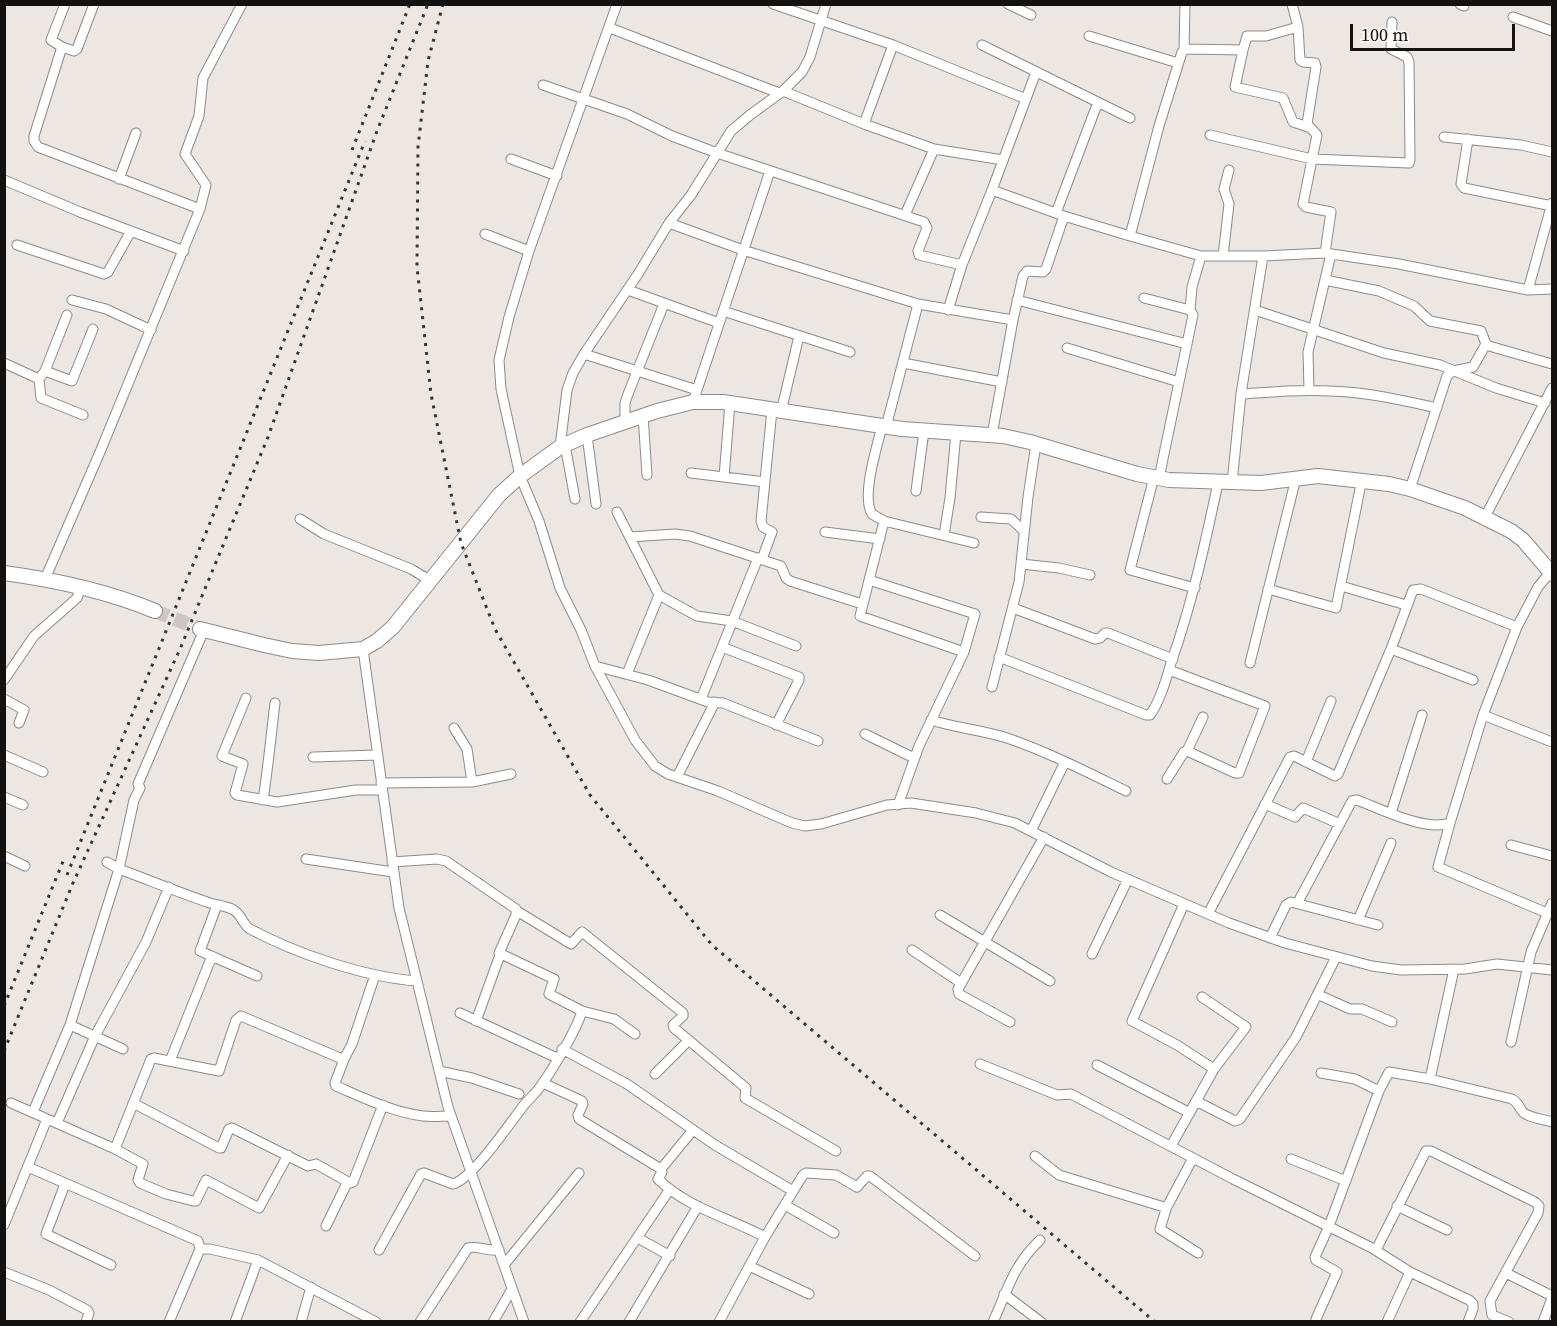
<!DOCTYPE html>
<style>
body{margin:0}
#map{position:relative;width:1557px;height:1326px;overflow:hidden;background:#ece7e3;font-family:"Source Serif 4",serif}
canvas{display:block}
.frame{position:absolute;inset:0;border:6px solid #141211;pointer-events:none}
.scale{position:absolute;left:1350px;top:24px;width:165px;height:27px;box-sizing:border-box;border:3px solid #141211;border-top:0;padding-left:8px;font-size:18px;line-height:21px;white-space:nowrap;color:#141211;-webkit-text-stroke:4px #f9f4f0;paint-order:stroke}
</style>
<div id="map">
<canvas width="1557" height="1326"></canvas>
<div class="frame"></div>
<div class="scale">100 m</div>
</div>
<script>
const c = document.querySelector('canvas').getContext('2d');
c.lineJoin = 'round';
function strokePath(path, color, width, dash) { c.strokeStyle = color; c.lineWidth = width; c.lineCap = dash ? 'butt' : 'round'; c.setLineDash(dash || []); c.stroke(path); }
strokePath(new Path2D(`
 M155,611L200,629`), '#ccc7c4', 14, [14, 7]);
const street = new Path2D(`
 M94,4L77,49L74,51L62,47L34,136V141L38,147L200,209
 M617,4L529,251L509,317L499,360L501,389L520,476L539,521L560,588L581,630L595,666L635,740L655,766L668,774L718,791L792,823L805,826L821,824L887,805L911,803L976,813L1015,823L1111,872L1229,923L1285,943L1372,966L1401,970L1465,969L1497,964L1552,970
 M773,4L893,45L1026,99
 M1008,4L1031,15
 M1292,4L1298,27L1266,36H1247L1243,50L1186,49L1182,52L1159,126L1130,236L1201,256H1263L1325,253L1399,264L1528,290L1552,289
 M1460,4L1464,6
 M1513,17L1552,31
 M1298,27L1300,60L1303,62L1315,63L1316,67L1307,124L1317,135L1303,204L1306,207L1331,212L1325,253
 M610,28L779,93
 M1089,36L1178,63
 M982,45L1130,118
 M62,47L51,40L65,4
 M1184,50L1185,4
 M1243,50L1235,87L1283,98L1293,122L1308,127
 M543,85L627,114L672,136L717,153L924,222L927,228L918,251L919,255L962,265
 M783,91L864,124L934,149L1003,160
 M864,124L893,45
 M1210,135L1312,159L1409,163L1410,160L1409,62L1407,57L1391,49L1392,22
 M1444,137L1521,145L1552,152
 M1468,139L1461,184L1464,188L1552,206
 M511,159L557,176
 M119,179L136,133
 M4,180L80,212L184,251
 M992,190L1064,216L1130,236
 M1056,213L1098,102
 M905,215L934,149
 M669,223L743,250L918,304L1013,320
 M485,234L529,251
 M17,245L104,274L108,272L131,231
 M1223,256L1229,204L1224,189L1229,170
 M1325,280L1379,291L1414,306L1430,321L1481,331L1486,344L1489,346L1552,364
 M628,290L719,323
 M1528,290L1552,203
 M1144,298L1190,310L1193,315L1159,478
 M72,300L106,309L151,330
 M1017,300L1187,344
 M948,310L962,265L992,190L1036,72
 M1190,310L1192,287L1201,256
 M1255,310L1384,353L1440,365L1496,388L1545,403
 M723,311L850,352
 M1067,348L1179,382
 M584,354L697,390
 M4,363L39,379L41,398L83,415
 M903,363L1002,382
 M45,371L67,315
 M39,379L45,371L72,381L93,329
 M1309,390L1308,352L1331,254
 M1241,394C1271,392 1301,389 1330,391C1366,392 1402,400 1437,408
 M693,402L770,171
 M781,412L799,336
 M643,415L647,475
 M625,421V403L628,394L664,304
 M882,426C877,447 861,496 872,514L884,521L974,543
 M886,427L918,304
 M587,435L596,504
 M992,435L1013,320L1023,276L1027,271L1043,272L1046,269L1064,216
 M565,445L575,499
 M560,447L567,390L573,373L584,354L638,274L669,223L691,195L731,131L750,115L783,91L802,72L810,57L826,4
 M691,473L765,482
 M724,477L730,403
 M1154,477L1130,570L1195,588
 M1232,483L1241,394L1263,256
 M1410,489L1447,376L1453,371L1473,367L1486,344
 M916,491L924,431
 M617,512L659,595L627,674
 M981,517L1011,519L1024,531
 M1485,517L1552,388
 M300,519L324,534L411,569L431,581
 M884,521L860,616L964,652
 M825,532L880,539
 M944,535L950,498L956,433
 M630,537L675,534L690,536L781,566L786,578L790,581L862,604
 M762,559L772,532L763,527L761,521L772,410
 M1021,564L1059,568L1090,575
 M45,579L100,452L200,209L206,185L185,154L199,116L203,78L242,4
 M869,580L975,614L964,652L919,746L898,805
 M1341,586L1406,605
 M1268,589L1336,608L1362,479
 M659,595L697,616L732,621L796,646
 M1013,608L1095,639L1100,638L1105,633H1108L1173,659
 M722,647L799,677V680L776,725
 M363,649L399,908L448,1107L524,1322
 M1391,649L1473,680
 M999,657L1146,715H1150C1160,701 1166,680 1171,663C1192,604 1205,544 1218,483
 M1250,663L1296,478
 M595,666L648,680L708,702L723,703L818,741
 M4,680L34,636L77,598L81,587
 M992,687L1019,582L1028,497L1036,444
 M246,698L222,756L243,764L235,793L237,795L277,802L356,790H382
 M4,699L24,710L19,723
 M701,699L758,558
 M1483,715L1552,742
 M931,720C956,728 982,730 1007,738C1048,752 1087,772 1126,791
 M454,728L467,749L472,782
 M865,734L914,758
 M1187,751L1203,717
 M4,755L43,772
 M313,757L377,755
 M1306,762L1331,701
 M677,777L715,702
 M1167,779L1184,752L1187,751L1235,773H1239L1265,706L1169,670
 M381,783L472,782L511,774
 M4,797L23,805
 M263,800C268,768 271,736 275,703
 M1265,804L1295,817L1303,808L1340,824
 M1391,813L1422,715
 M1450,823L1438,867L1547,913
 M1031,831L1065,762
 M1511,845L1552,856
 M4,856L25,866
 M306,859L393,872
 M107,862L119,869C149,880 180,893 210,903C217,905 225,906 232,909C242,914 242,924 250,929C297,954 364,977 417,981
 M1298,902L1352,801L1357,800C1381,809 1426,832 1450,823L1483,715L1517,627L1538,587L1552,570
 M1184,904L1132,1021L1177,1045L1214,1069
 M217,905L200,951L257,976
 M517,911L571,944L582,932L683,1013V1016L673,1025L674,1028L746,1088L745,1098L836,1151
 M1208,914L1290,757L1294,756L1335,776L1338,774L1391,649L1413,590L1421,589L1517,627
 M940,915L1050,981
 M1358,920L1391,843
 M1270,938L1286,905L1291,902L1378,925
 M912,950L961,983
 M1092,954L1128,879
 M1319,995L1350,1009H1362L1392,1022
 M582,1011L614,1019L635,1034
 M460,1013L557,1058
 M476,1021L500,955
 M1010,1022L959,994L958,989L1044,837
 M70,1025L123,1049
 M1511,1042L1531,952L1552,903
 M562,1049L627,1084L715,1145L793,1191
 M170,1061L212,956
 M343,1061L352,1044L375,975
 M980,1064L1057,1095L1071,1094L1233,1179L1372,1248L1410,1272L1469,1300L1473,1304V1309L1468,1322
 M1097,1065L1190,1113
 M439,1071L472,1078L519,1094
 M1321,1073L1355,1079L1379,1091
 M655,1074L689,1040
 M1430,1079L1454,969
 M543,1083L582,1101L583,1104L578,1115L579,1119L661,1169L662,1172L658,1179C687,1208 730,1218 765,1237
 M1196,1101L1235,1121L1240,1119L1296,1037L1336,957
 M11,1103L115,1149L143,1164L138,1180L140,1183L166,1194L193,1201H196L206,1180L259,1208L288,1155
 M133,1103L219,1148H221L229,1129L232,1128L308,1166L316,1164L350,1183L353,1182L383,1105
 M33,1112L70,1025L119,869L134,800L140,788L138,784L204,630
 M57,1123L95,1036L146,942L169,887
 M1171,1146L1214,1069L1246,1027L1202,997
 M115,1149L151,1059L154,1058L219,1071L236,1020L241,1016L340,1058L343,1062L335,1083L336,1086C364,1098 392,1112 423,1116C432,1117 442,1116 451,1116
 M1035,1156L1059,1175L1164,1207L1168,1205L1193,1158
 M1291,1159L1346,1181
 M28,1167L198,1241L200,1249L169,1322
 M661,1169L693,1130
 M65,1184L46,1234L111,1265
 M785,1205L834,1233
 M1167,1206L1160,1229L1198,1253
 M1397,1206L1447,1230
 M4,1225L47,1119
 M326,1226L347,1183
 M638,1238L670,1256
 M200,1249H210L258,1260
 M379,1250L421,1174L424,1173L453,1184C472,1179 508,1126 521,1109C527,1100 536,1094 542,1084C553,1069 577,1029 582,1011L549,994L554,979L499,953L516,915V909L446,861L437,859L392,862
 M1376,1250L1426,1151H1431L1535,1202L1539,1206L1538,1213L1490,1301L1492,1315L1509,1322
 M504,1265L579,1173
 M749,1266L809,1294
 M4,1272L49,1290L87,1310L89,1313L86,1322
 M1506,1273L1552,1296
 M1004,1294L1041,1322
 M1316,1319L1337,1272L1316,1260L1315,1257L1329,1226L1379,1091L1389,1072L1430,1079L1512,1099C1519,1103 1518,1106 1522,1111C1527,1118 1544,1119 1552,1122
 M235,1322L258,1260L376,1322
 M301,1322L311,1287
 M420,1322L468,1248C477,1245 488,1252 499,1250
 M493,1322L512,1289
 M580,1322L670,1189
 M629,1322L698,1206
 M719,1322L765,1237L803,1175L806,1173L836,1175L857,1187L867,1176H870L975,1256
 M993,1322C1008,1289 1013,1266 1040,1240
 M1387,1322L1410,1272
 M1543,1322L1552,1298`);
const secondary = new Path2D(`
 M4,573C56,580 107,591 155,611
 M200,629L264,645L292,651L319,653L363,649L377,641L393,627L499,495L520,476L560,447L587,435L657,411L693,402H723L902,429L1003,436L1030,442L1137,474L1169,480L1261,483L1318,476L1389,484L1410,489L1465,508L1511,531L1523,540L1552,574`);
strokePath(street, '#8f8a87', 11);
strokePath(secondary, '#8f8a87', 16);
strokePath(street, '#fff', 9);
strokePath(secondary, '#fff', 14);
strokePath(new Path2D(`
 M443,4L428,61L418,147L417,267L431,394L461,543L495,629L590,795L712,945L1155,1322
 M352,150L410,4
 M67,875L365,141
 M4,1006L64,859
 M4,1051L73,883L180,649L268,437L377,131L428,4`), '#383534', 3, [3, 6]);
</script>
